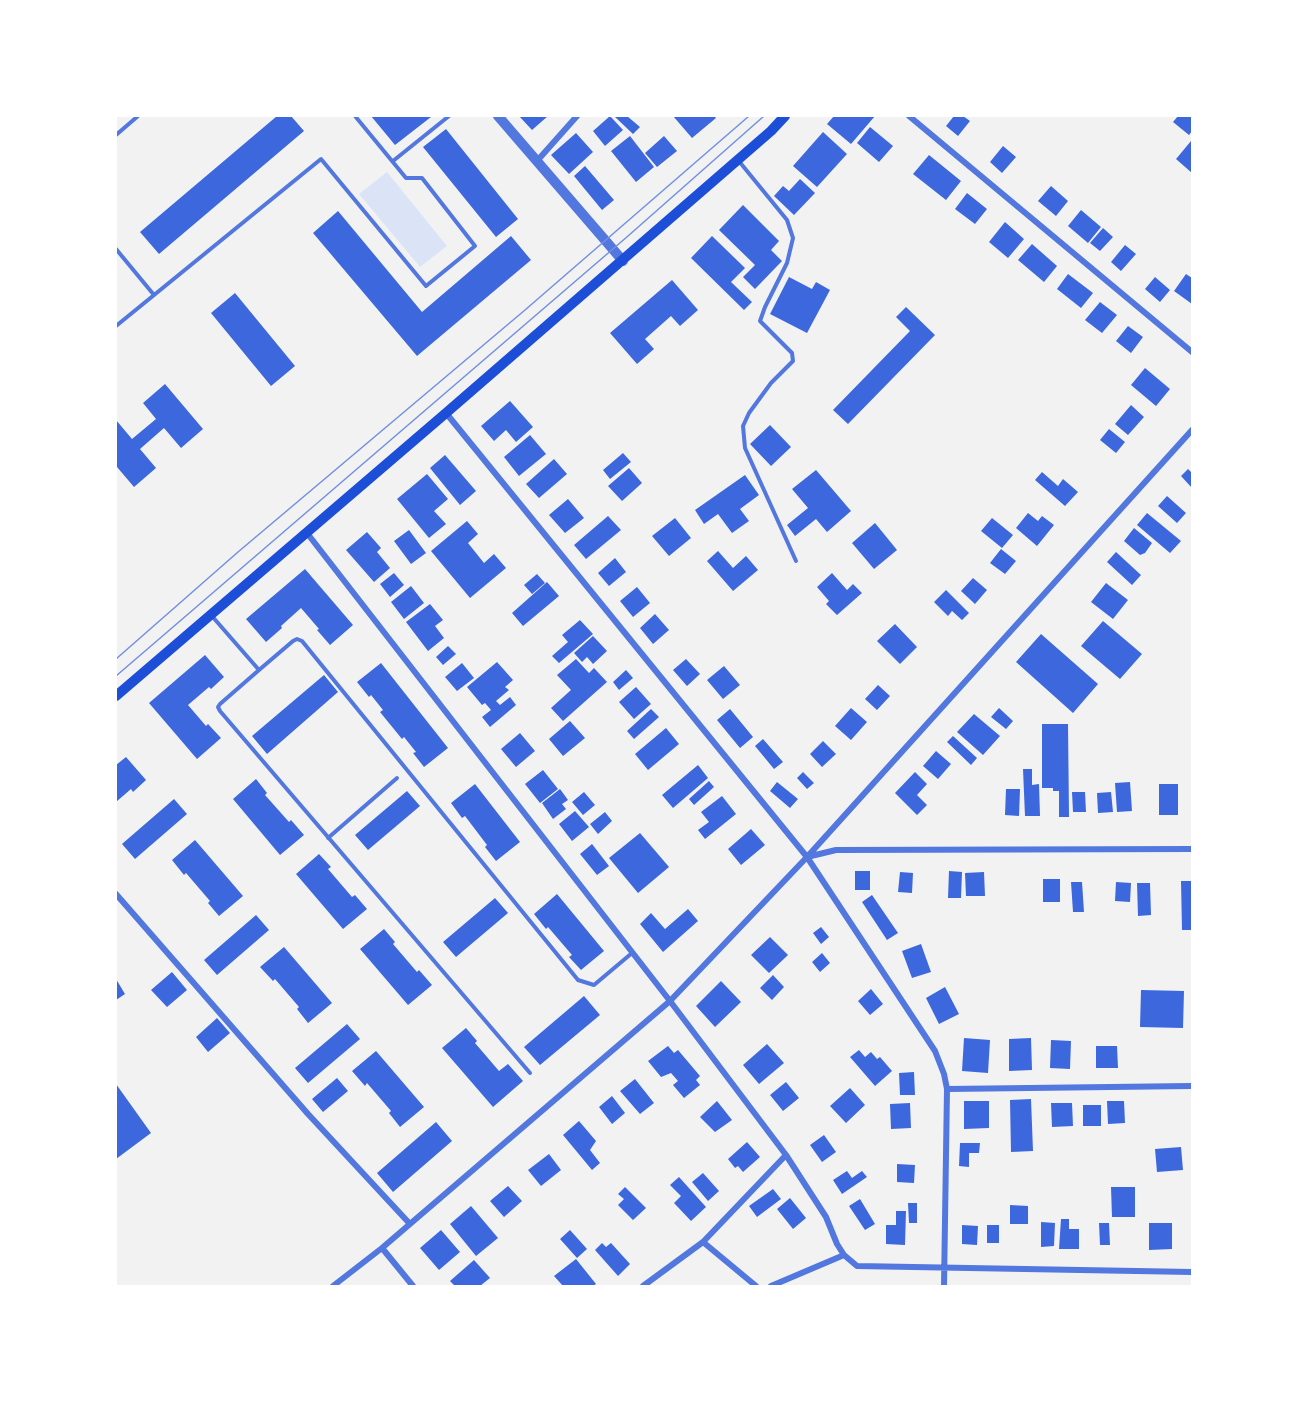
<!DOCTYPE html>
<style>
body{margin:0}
#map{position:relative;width:1308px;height:1402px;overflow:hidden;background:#f2f2f2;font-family:Lora,serif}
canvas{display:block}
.frame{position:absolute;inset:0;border:117px solid #fff;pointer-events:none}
</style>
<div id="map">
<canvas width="1308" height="1402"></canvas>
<div class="frame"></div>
</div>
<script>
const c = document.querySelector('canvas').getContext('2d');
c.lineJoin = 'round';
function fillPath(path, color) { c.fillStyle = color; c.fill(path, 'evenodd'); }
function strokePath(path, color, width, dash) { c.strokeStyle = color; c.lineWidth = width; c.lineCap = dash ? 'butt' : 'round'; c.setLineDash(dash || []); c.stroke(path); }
fillPath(new Path2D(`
 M387,172L447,246L420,267L359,194Z`), '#dbe4f7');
fillPath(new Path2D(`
 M277,116H291L304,131L159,254L140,232Z
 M371,116H430L431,117L395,145Z
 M519,116H548L532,130Z
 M610,116L623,130L605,146L593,131Z
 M614,116H627L640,127L633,134Z
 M673,116H690L691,117L692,116H714L716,118L692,138Z
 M834,116H875L851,144L827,124Z
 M954,116H963L970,121L958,136L946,126Z
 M1178,116H1192V131L1189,135L1173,122Z
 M870,127L893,146L879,162L857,143Z
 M446,129L518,219L496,237L423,147Z
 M823,132L847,154L817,187L793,166Z
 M576,133L593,152L569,174L551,155Z
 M630,136L654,167L636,182L611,151Z
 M664,136L677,151L657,167L645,153Z
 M1191,141L1192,143V173L1176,159Z
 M1003,146L1016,157L1002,173L990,162Z
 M929,155L961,181L946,200L913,174Z
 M585,166L614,200L602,210L574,176Z
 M800,179L815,193L794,215L774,196L783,186L789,191Z
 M1051,186L1068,201L1056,216L1038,201Z
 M967,193L987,209L975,224L955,209Z
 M743,205L779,241L771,250L782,261L755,289L743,277L755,265L719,230Z
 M1081,210L1101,227L1088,243L1068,226Z
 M338,211L422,312L511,236L531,260L417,356L313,233Z
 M1005,222L1024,239L1008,258L989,242Z
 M1103,228L1113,237L1100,251L1090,243Z
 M712,236L745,268L731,282L752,302L744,310L691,258Z
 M1032,244L1057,266L1044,282L1018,260Z
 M1125,245L1136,254L1121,271L1111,262Z
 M1068,274L1093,293L1081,308L1057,289Z
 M1186,274L1192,278V304L1174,291Z
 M789,277L812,289L816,282L830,290L807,333L770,314Z
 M1155,277L1170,290L1160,302L1145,289Z
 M672,280L698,310L680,326L671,316L645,339L654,349L637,364L610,333Z
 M235,293L295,366L271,386L211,313Z
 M1100,302L1117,315L1102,333L1085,320Z
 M906,307L935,335L848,424L833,410L910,331L896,317Z
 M1128,326L1143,337L1131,353L1116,341Z
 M1145,368L1170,389L1156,406L1131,385Z
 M165,384L203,429L181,448L164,428L140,449L156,468L134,487L117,467L116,469V420L132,439L156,419L143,403Z
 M510,401L533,427L516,442L506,430L494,441L481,426Z
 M1131,405L1144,417L1128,435L1115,424Z
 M770,425L791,447L771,466L750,444Z
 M1109,429L1125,442L1116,453L1100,440Z
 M530,435L546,454L519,476L504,457Z
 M623,453L631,462L610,479L603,470Z
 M445,455L476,491L460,505L430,468Z
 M554,459L567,474L539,498L526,484Z
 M629,468L642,483L622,501L608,486Z
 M1188,469L1192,473V488L1181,476Z
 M816,470L851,511L827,532L816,519L795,536L787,525L808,508L792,489Z
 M1042,472L1058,486L1063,479L1078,492L1065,506L1035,480Z
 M427,474L448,499L434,511L446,524L429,538L397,499Z
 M745,475L759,495L740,509L749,521L732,533L718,514L704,524L695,510Z
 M1167,496L1186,513L1177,523L1158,506Z
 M568,499L584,518L565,533L549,515Z
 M1028,513L1038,521L1042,516L1054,525L1037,546L1016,528Z
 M1147,513L1181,541L1170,553L1137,525Z
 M608,516L621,530L586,559L574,545Z
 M675,518L691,538L669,556L652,536Z
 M992,518L1013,535L1002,548L981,531Z
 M467,521L478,534L468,543L484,563L494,554L506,568L470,598L431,551Z
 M875,523L897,550L874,569L852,543Z
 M1134,528L1152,543L1145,553L1140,555L1124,541Z
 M409,530L426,553L411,564L394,541Z
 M367,532L381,548L377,552L390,568L374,582L346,550Z
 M1001,549L1016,561L1005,574L990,563Z
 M718,551L733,568L746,556L758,570L733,591L707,561Z
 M1116,552L1141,575L1132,585L1107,562Z
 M615,558L626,572L609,586L598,573Z
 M305,569L353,625L330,645L317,630L319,629L301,608L281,626L282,628L266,642L246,619Z
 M394,573L404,585L390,597L380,584Z
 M832,573L847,590L853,584L862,593L837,615L826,604L829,601L817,587Z
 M537,574L545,583L532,594L524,585Z
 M973,578L987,590L975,604L961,591Z
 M547,582L559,596L523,626L512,613Z
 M1106,583L1128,600L1113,619L1091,602Z
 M411,586L424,603L404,619L391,602Z
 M637,587L650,603L633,617L620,601Z
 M946,590L969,613L962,620L952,611L948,616L934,602Z
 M430,604L443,620L435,626L444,638L428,651L406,622Z
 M655,614L669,630L653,644L640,628Z
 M580,620L593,634L559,663L552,656L568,642L562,635Z
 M1103,621L1142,654L1120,679L1081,646Z
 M895,624L917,647L900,664L877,641Z
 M1041,634L1098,684L1073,713L1016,662Z
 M593,636L607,651L593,664L587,657L582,662L574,653Z
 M448,646L456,654L443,665L436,657Z
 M205,655L224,677L211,689L209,687L188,705L206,726L208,724L221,738L197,759L149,703Z
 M576,659L589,673L594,668L607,682L563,721L551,708L571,690L557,675Z
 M686,659L700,674L687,686L673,670Z
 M497,662L513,680L505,687L509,690L496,701L500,705L510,697L516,705L490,727L482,717L491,710L485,703L482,705L467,687Z
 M381,663L448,748L424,767L413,753L416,752L404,737L402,739L380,712L383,710L371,695L369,697L357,682Z
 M462,663L474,678L457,691L445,677Z
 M724,666L740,685L723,699L707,680Z
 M626,670L633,678L619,690L613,682Z
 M324,675L338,692L267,754L252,736Z
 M878,685L890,696L877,710L865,699Z
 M636,687L651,704L634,719L619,702Z
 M851,708L867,722L851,740L835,726Z
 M999,708L1013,721L1006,729L991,717Z
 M651,709L659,717L634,739L627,731Z
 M730,709L753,737L740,748L717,720Z
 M974,714L1000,736L983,755L957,732Z
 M570,721L585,738L563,756L549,739Z
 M1042,724H1068L1069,817H1059V791H1053V788H1042Z
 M666,728L679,744L648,770L635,754Z
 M520,733L535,751L516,767L501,749Z
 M953,736L977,758L971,765L947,742Z
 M763,739L783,762L774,769L755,746Z
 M823,741L836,754L822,767L810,754Z
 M936,751L951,764L938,779L923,766Z
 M126,757L146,780L133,792L131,789L116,802V765Z
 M698,765L708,778L673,808L662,795Z
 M1023,769H1032V785L1039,784L1040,816H1025Z
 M543,770L558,789L540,803L525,784Z
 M803,772L814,783L807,789L797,778Z
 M915,772L927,784L917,795L927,805L917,815L895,793Z
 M256,779L267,793L265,795L289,822L291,820L304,835L280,855L233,799Z
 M709,781L714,787L694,805L689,799Z
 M777,782L798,799L790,808L770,791Z
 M1130,782L1132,811L1117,812L1115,783Z
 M475,784L520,842L496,861L485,847L487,845L465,816L462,818L451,803Z
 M1159,784H1178V815H1159Z
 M560,789L568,800L562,804L566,809L553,819L542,803Z
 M1006,789H1020L1019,816L1005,815Z
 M407,791L420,806L368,850L355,835Z
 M584,792L595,805L583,815L572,802Z
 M1072,792H1085L1086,812H1073Z
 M1111,792L1113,812L1098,813L1097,793Z
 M722,796L736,814L705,839L698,830L709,822L701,812Z
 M174,799L187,814L135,859L122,844Z
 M575,811L589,827L572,841L559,824Z
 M605,812L612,821L598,834L590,824Z
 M751,829L765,845L741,865L728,849Z
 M640,833L669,867L638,893L609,858Z
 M195,840L243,896L219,916L208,903L210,901L186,873L184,875L172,860Z
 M592,844L609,866L597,875L580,854Z
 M319,854L331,867L328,869L352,897L355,895L367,909L343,929L296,874Z
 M855,871H870V890H855Z
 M949,871L962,872L961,898H948Z
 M900,872L913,873L912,893L898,892Z
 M984,872L985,896H966L965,873Z
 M1043,879H1060V902H1043Z
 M1181,881H1192V930H1182Z
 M1071,882H1082L1084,912H1073Z
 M1116,882L1131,883L1130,902L1115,901Z
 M1137,883H1150L1151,915L1138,916Z
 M557,894L604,951L581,970L569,957L572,955L548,927L546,929L534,914Z
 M872,895L898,933L887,940L862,902Z
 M495,898L508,913L456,957L443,942Z
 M688,909L698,921L663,952L640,924L651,913L665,929Z
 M256,915L269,930L217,975L204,960Z
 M821,927L829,937L821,944L813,933Z
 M384,929L395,942L393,944L417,972L419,970L432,985L408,1005L360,949Z
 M770,937L788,955L769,973L751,955Z
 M921,944L931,972L912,978L902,951Z
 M284,947L332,1003L308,1023L297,1009L299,1007L275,979L273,981L260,967Z
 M822,953L830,963L820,972L812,962Z
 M172,972L187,990L167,1007L151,990Z
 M773,975L784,987L772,1000L760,988Z
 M116,979L125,994L116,1000Z
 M721,981L741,1002L715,1027L696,1006Z
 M945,987L959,1014L939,1024L926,998Z
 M871,989L883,1004L870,1015L858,1001Z
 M1141,990L1184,991L1183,1028L1140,1027Z
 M584,996L600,1015L540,1065L524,1047Z
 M217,1018L230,1033L208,1052L196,1037Z
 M347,1024L360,1039L308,1083L295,1068Z
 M466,1028L477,1041L475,1043L499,1071L508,1064L523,1081L493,1107L442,1048Z
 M964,1038L990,1040L988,1073L962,1071Z
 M1031,1038L1032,1070L1009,1071V1039Z
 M1051,1040L1071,1041L1070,1069L1050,1068Z
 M767,1044L784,1063L759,1084L743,1065Z
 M668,1046L674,1053L678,1050L700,1076L696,1080L700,1085L684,1098L673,1085L678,1081L671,1073L661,1077L648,1061Z
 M1096,1046H1117L1118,1068H1096Z
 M859,1050L865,1057L871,1052L877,1059L880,1057L892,1071L875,1086L850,1057Z
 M376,1051L424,1107L400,1127L389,1113L391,1111L367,1083L365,1086L352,1071Z
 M914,1072L915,1095H900L899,1073Z
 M337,1078L348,1091L323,1112L312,1099Z
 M635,1079L654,1103L640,1114L620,1091Z
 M786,1082L799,1098L783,1111L770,1095Z
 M116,1084L151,1133L116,1159Z
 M850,1088L865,1105L846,1123L830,1106Z
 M612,1096L625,1113L612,1124L599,1107Z
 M1031,1099L1033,1151L1011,1152L1010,1100Z
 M717,1101L732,1120L715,1132L700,1117Z
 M964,1101H989V1128L964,1129Z
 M1107,1101H1124L1125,1123L1108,1124Z
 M910,1103L911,1128L891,1129L890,1104Z
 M1051,1103H1072L1073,1126L1052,1127Z
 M1083,1105H1101V1126H1083Z
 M579,1121L596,1141L590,1150L600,1163L592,1170L563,1135Z
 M436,1122L452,1141L393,1192L377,1173Z
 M824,1135L836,1152L822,1162L810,1145Z
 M747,1142L760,1157L743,1172L738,1166L735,1168L728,1159Z
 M960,1143H980L979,1153H969V1167L959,1166Z
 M1181,1147L1183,1170L1157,1172L1155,1149Z
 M549,1154L561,1170L541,1186L528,1170Z
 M897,1164L915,1165L914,1183L897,1182Z
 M847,1171L852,1178L862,1171L867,1177L842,1194L833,1180Z
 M703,1173L719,1191L708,1201L692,1182Z
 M679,1177L706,1207L691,1221L674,1203L681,1196L670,1185Z
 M508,1186L522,1201L504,1217L490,1201Z
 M625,1187L646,1208L633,1220L618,1205L624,1199L618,1194Z
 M1111,1187H1135V1217H1112Z
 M773,1189L781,1199L757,1217L749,1206Z
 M790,1198L806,1218L793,1229L777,1209Z
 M860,1199L875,1224L865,1230L849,1206Z
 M908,1203H917V1223H909Z
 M1010,1205L1028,1206V1224H1010Z
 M471,1206L498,1238L476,1256L450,1224Z
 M896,1211H906L905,1245L886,1244V1225H896Z
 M1061,1219H1069V1229H1079V1249H1059Z
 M1041,1222L1055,1223L1054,1246L1041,1247Z
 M1099,1223H1109L1110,1245H1100Z
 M1149,1223H1172V1249L1149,1250Z
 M962,1225L978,1226L977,1245L962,1244Z
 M987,1225H999V1243H987Z
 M441,1230L460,1252L439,1270L420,1248Z
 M570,1230L587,1249L577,1258L560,1239Z
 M602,1243L606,1247L611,1243L630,1264L618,1276L595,1250Z
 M576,1259L596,1284L593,1286H563L554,1276Z
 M474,1260L490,1278L480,1286H455L450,1281Z`), '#3d67dc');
strokePath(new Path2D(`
 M116,135L138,116
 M738,160L787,220L793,238L787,263L765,307L760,321L792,353L793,361L771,383L749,413L743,426L745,448L796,561
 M393,161L449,116
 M116,249L154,295
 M116,326L321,159L426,286L475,246L422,178H406L355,116
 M211,615L259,670L220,704L218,707L220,711L530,1073
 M259,670L293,641L297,639L302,641L578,980L594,985L632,953
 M328,838L397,778`), '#5277de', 4);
strokePath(new Path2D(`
 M909,116L1192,352
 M537,161L577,116
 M446,413L807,857L935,1051L944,1074L947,1089L944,1286
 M307,533L670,1001L786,1155L826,1217L837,1244L844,1255L857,1266L1192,1272
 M807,857L836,850L1192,849
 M116,894L308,1114L410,1224
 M947,1089L1192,1086
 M703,1242L756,1286
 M382,1248L413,1286
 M333,1286L382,1248L670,1001L807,857L1192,430
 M643,1286L703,1242L786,1155
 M771,1286L844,1255`), '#5277de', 6);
strokePath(new Path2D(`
 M498,116L623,261`), '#5277de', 10);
strokePath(new Path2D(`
 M116,696L446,413L771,131L785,116`), '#1d4ed8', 10);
strokePath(new Path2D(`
 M116,659L238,552L525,310L749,116
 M116,676L628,236L764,116`), '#7290e2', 1.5);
</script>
